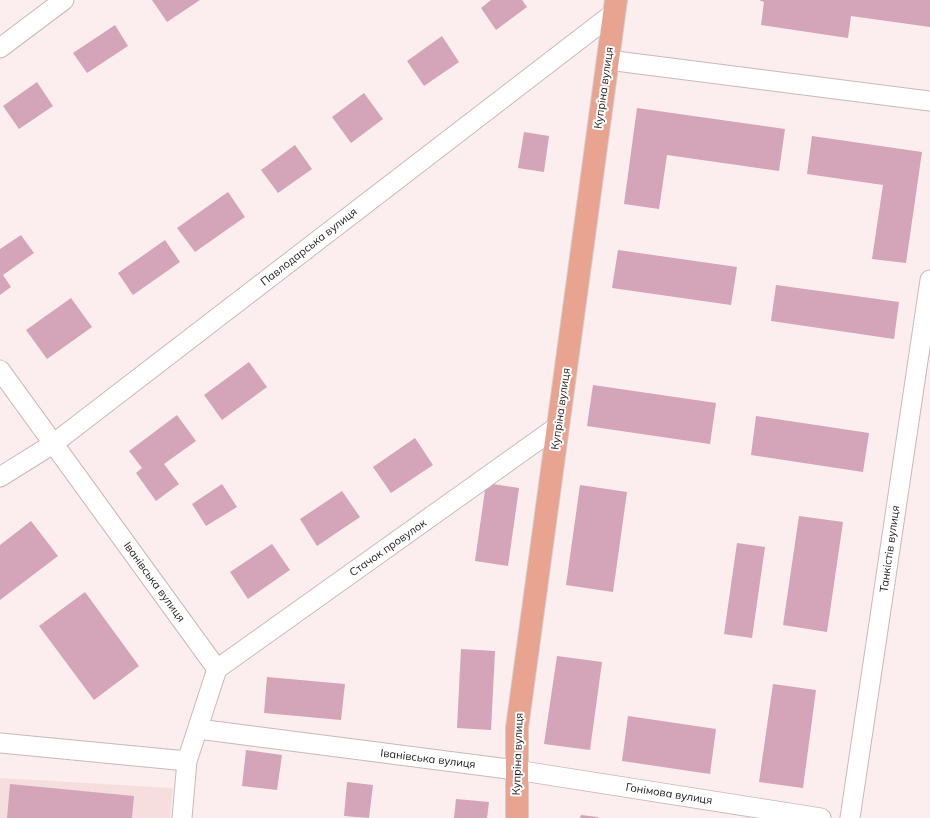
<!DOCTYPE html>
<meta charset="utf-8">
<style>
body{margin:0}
canvas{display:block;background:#fcedee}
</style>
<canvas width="930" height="818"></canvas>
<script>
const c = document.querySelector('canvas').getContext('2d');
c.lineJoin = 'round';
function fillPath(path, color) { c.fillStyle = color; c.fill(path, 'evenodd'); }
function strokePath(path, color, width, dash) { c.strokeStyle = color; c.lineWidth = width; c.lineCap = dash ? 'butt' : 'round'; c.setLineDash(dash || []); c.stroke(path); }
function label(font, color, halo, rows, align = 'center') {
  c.font = font + ' Mulish,sans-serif'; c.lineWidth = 4; c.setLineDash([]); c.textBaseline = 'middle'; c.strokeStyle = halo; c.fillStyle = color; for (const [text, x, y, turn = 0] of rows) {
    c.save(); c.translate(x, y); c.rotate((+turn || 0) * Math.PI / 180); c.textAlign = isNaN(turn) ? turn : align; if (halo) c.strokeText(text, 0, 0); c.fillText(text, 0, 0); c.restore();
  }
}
fillPath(new Path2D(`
 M0,778L173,788L170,818H0Z`), '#f6dedf');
fillPath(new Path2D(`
 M152,0H200L167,22Z
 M491,0H522L527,7L496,30L481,8Z
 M759,0H930V27L851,16L848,38L761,25L764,2Z
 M115,25L128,46L87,73L73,53Z
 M442,36L459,62L424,86L407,61Z
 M37,82L53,106L19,129L3,106Z
 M364,93L383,119L351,143L332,117Z
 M637,108L785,129L779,171L667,155L659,209L624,204Z
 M524,132L549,136L544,172L518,168Z
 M812,136L922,152L906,263L872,259L883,185L807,174Z
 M295,145L312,169L278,193L261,170Z
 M228,192L245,217L195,252L177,228Z
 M21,235L34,253L3,275L11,287L0,295V249Z
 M165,240L180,262L133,295L118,273Z
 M618,250L737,267L731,305L612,288Z
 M776,285L899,302L894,339L771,321Z
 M71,298L92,327L47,359L26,330Z
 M249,362L267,387L222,420L204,395Z
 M593,385L716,403L710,444L587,426Z
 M177,415L196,441L164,464L179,484L156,501L136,473L142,468L129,451Z
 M756,416L869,433L863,472L751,455Z
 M415,438L433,465L391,493L373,467Z
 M486,483L519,488L508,566L475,561Z
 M222,484L237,507L206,526L192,504Z
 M580,485L627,492L613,592L566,585Z
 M342,491L360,517L317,546L300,519Z
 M799,516L843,522L827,632L783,625Z
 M31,521L58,556L0,600V545Z
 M737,543L765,547L752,638L724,634Z
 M272,544L290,570L248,599L230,572Z
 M85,592L139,666L94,700L39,626Z
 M461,649L495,651L491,730L457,728Z
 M557,656L602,662L590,750L544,744Z
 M267,677L345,684L341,720L264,713Z
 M773,684L816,690L803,788L759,782Z
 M628,716L716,729L710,774L622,761Z
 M246,750L282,755L277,790L242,786Z
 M347,782L373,785L369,818L344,816Z
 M10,784L134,796L132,818H7Z
 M456,799L489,802L487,818H454Z
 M581,815L598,817V818H580Z`), '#d4a4b8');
const minor = new Path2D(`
 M0,48L64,0
 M608,60L930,101
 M0,370L217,669L187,761L182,818
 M0,477L53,444L615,12
 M217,669L558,426
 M198,729L516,770L821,818
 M0,743L187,761
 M850,818L930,280`);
const major = new Path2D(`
 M517,818V728L616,0`);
strokePath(minor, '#c8b9ba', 21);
strokePath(major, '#d1d0d0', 24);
strokePath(minor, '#fff', 19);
strokePath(major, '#e9a491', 22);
label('11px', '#1b1616', '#fff', [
 ["Купріна вулиця",604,88,-82],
 ["Павлодарська вулиця",309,247,-38],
 ["Купріна вулиця",561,409,-82],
 ["Стачок провулок",388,548,-35],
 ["Танкістів вулиця",890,549,-82],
 ["Іванівська вулиця",154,582,54],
 ["Купріна вулиця",518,754,-88],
 ["Іванівська вулиця",428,759,7],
 ["Гонімова вулиця",669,794,9]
]);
</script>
